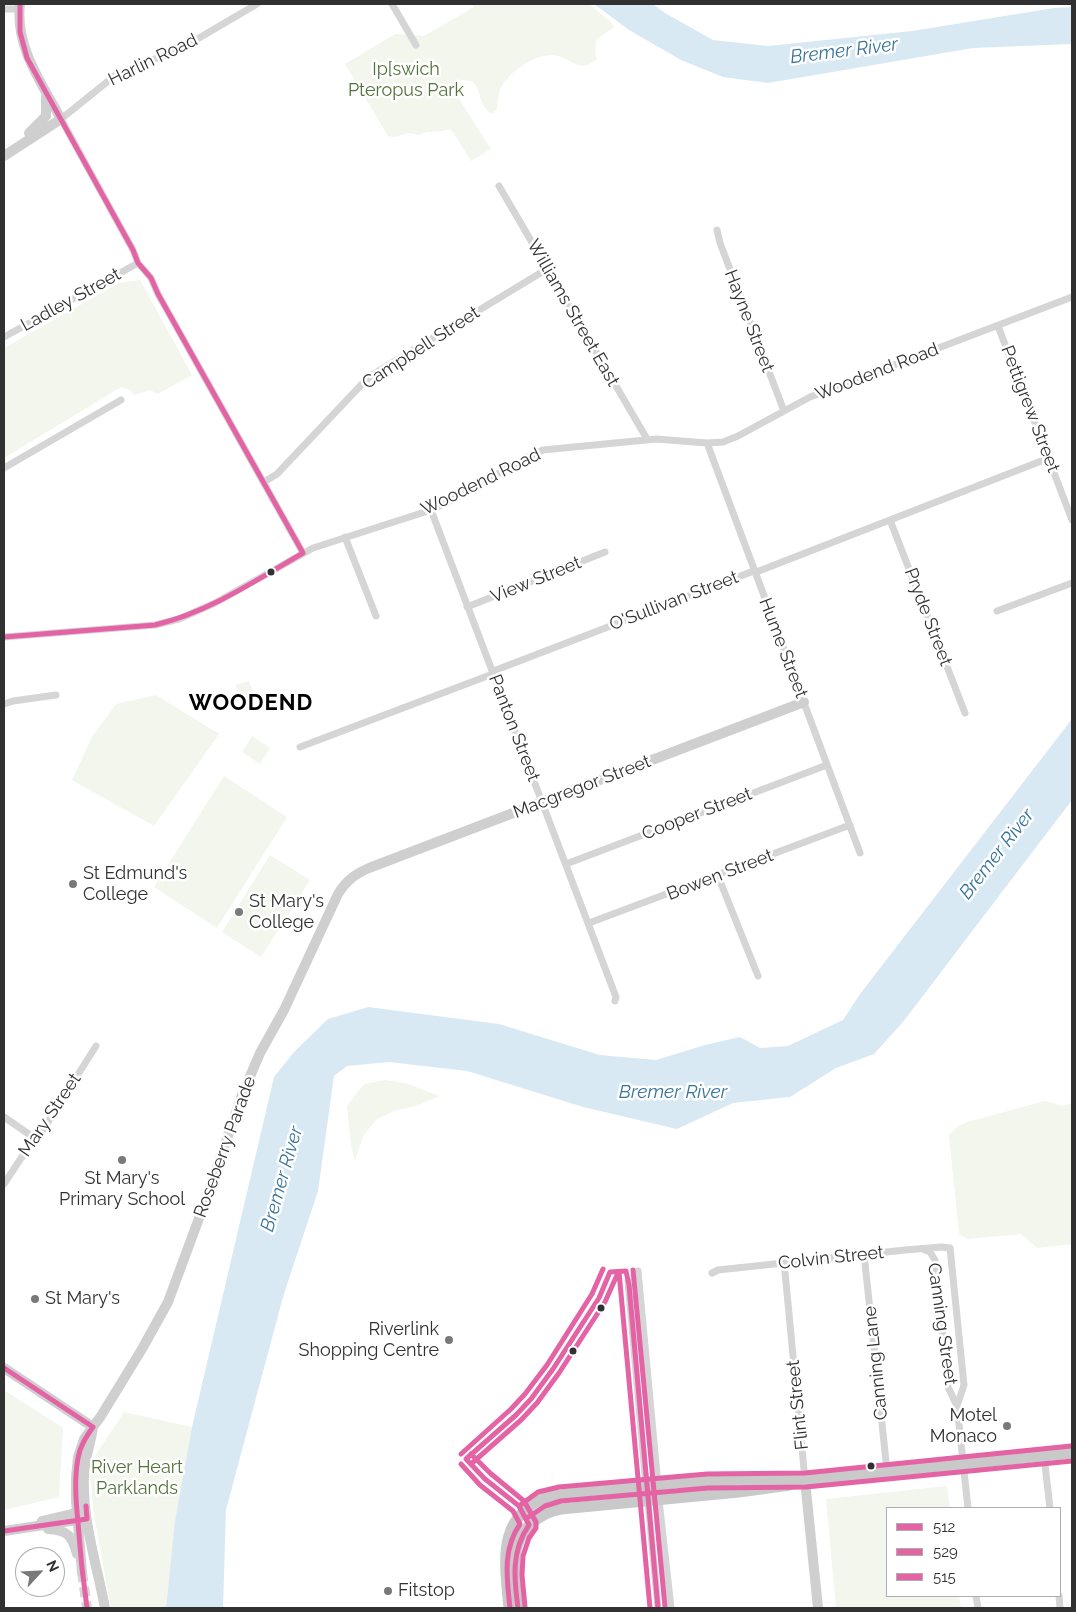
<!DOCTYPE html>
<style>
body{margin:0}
#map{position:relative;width:1076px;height:1612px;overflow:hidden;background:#fff;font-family:Raleway,sans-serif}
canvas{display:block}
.frame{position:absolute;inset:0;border:5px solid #313131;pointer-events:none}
.legend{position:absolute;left:886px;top:1507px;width:175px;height:90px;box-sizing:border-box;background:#fff;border:1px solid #adadad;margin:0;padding:6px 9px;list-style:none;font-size:15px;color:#313131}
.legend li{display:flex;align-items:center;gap:10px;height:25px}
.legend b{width:25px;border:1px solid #adadad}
.north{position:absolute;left:15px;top:1547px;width:50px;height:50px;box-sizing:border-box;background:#fff;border:1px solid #adadad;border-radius:50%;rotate:65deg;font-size:14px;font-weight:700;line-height:20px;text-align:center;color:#313131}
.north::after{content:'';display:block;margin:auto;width:18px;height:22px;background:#797979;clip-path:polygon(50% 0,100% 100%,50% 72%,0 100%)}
</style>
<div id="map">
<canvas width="1076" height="1612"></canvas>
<div class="frame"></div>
<ul class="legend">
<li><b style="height:6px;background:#e463a4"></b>512</li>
<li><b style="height:6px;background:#e463a4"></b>529</li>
<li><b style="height:6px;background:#e463a4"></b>515</li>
</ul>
<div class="north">N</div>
</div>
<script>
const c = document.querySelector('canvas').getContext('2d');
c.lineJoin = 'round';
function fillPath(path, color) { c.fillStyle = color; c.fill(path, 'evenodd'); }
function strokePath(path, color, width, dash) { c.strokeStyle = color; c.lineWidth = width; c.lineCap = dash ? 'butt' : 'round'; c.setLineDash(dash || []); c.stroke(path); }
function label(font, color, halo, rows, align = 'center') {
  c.font = font + ' Raleway,sans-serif'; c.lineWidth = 5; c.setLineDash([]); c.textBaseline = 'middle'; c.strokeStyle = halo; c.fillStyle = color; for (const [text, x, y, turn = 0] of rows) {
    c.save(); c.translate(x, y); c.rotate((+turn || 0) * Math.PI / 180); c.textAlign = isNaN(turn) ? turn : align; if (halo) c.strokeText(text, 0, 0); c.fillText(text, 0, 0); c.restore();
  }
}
fillPath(new Path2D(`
 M473,4H589L610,21L614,27L596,40L595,53L597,59C576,76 573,56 552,55C533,55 507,73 500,90C498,96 498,104 497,109L492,114C479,108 482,90 472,81L461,80L450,85L491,149L471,161L451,129L443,131L428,132L418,135L409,133L394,137L388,136L345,64L395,34L424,36L474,7Z
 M140,280L192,375L158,394L150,390L134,395L130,390L121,387L4,458V348L119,283Z
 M249,681L255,697L241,701L235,685Z
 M156,695L219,734L154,826L72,780L92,737L116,704Z
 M252,736L270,748L260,764L242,752Z
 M224,776L287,817L217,928L154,887Z
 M270,855L310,880L261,957L222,932Z
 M384,1080L405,1083L440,1096L416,1106L394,1111L377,1119L363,1136L355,1161L351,1146L347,1106L364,1084Z
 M1045,1101L1063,1106L1072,1103V1244L1037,1248L1021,1234L968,1239L959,1234L949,1135L957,1127L967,1122Z
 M4,1390L63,1428L59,1497L4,1510Z
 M124,1412L192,1427L173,1545L166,1608H111L93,1509L90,1473L96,1454Z
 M947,1486L950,1508H887V1596H959L961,1608H836L826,1499Z`), '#f2f6ed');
fillPath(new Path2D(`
 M594,4H653L665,13L713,40L768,46L912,31L1054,8L1072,7V44L973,48L768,83L723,77L681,60L629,30Z
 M1072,719V800L903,1022L874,1054L836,1068L790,1097L733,1103L677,1129L583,1107L467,1071L389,1062L347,1066L334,1076L318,1191L283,1297L226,1510L223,1608H166L175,1521L192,1427L274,1077L294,1052L328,1019L368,1007L499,1024L600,1055L656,1060L705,1045L740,1037L760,1048L788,1046L843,1020L860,994Z`), '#d9e9f4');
strokePath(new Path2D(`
 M82,1572L87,1608`), '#d6d6d6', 10, [10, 5]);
strokePath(new Path2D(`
 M257,4L182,48L117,74L61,119L133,250L138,263L151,278L158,294L303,553
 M392,4L416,45
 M4,9H19
 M499,186L647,439
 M717,230L720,243L784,411
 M998,326L1072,520
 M4,337L138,263
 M707,443L860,853
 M4,468L121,400
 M264,482L277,474L362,384L372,375L547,269
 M431,510L616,997L615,1001
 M890,520L965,713
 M345,537L376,616
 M467,607L605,552
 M997,611L1072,583
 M4,637L155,625L179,619L215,603L313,548L431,510C470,493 504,467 543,450L656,439L707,443L723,442L738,436L810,397L1072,297
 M4,704L13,701L56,695
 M300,747L490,675L496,670L751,572L759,571C856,534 952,495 1049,458
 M566,864L827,765
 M718,876L758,976
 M589,923L850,825
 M4,1117L36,1139
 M4,1184L27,1149L43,1130L96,1046
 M923,1249L930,1252L935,1260L948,1387L957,1406L968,1508
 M864,1254L887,1471
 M784,1262L805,1480
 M638,1271L658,1485
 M712,1273L718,1270L905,1250L941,1247L950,1248L964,1385L957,1406
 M628,1281L646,1486
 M1044,1456L1050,1508
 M659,1500L671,1608
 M648,1501L658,1608
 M976,1596L978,1608
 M1059,1596L1060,1608`), '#d5d5d5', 7);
strokePath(new Path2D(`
 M29,133L46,116V97
 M4,156L61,119C41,82 15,47 20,4
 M4,1368L93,1427
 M93,1427C91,1444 84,1459 84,1476C82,1519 97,1566 105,1608
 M805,1480L818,1608
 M42,1521L84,1511
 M48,1529C67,1530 72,1535 77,1554
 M4,1531L84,1519
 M82,1572L76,1501V1477L78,1457L84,1439L101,1416L142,1349L168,1302L205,1202L242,1095L260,1053L284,1010L338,894C346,881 355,874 369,868L804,702`), '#cfcfcf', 10);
strokePath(new Path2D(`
 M509,1608C505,1563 495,1515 550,1496L675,1483L735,1480H805L1072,1453
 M518,1608C515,1579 507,1544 532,1523C541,1515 550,1511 561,1509L739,1492L790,1485`), '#c9c9c9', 11);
strokePath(new Path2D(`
 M20,4V32L27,58L133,250L138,263L151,278L158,294L303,553
 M4,637L155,625C209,612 255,581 303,553
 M4,1368L93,1427
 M4,1531L87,1519L86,1506
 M87,1608C83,1580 80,1552 78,1523C76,1502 74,1479 78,1458C80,1446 86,1437 93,1427
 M518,1608C514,1578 511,1551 529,1525L519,1506L485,1479L466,1459L516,1415L531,1399L553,1369L599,1298L610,1272L626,1271L629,1285L658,1608`), '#e463a4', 5);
strokePath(new Path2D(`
 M619,1272L650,1608
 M461,1464L480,1485L513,1511L520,1524C502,1550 507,1579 510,1608
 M471,1464L521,1420L537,1403L559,1373L605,1302L617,1275
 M527,1518L545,1506L561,1501L708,1488L806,1487L1072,1461`), '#e463a4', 5);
strokePath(new Path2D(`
 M633,1270L665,1607
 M461,1454L511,1409L525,1394L547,1365L592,1294L603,1269
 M471,1454L490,1473L524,1501L536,1522V1528L529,1538L523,1556L522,1575L525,1607
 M519,1506L538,1492L559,1487L707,1474L805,1473L1071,1446`), '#e463a4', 5);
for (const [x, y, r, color] of [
 [271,572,4.5,"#313131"],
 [73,884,5,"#797979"],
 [239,912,5,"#797979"],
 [122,1160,5,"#797979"],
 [35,1299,5,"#797979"],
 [601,1308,4.5,"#313131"],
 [449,1340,5,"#797979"],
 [573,1351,4.5,"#313131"],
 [1007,1426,5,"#797979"],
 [871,1466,4.5,"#313131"],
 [388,1591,5,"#797979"]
]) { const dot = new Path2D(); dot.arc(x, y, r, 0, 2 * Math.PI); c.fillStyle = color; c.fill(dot); strokePath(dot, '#fff', 2); }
label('18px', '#313131', '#fff', [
 ["Harlin Road",153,60,-26],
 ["Ladley Street",71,300,-29],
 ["Williams Street East",573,313,60],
 ["Hayne Street",749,321,69],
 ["Campbell Street",421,348,-33],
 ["Woodend Road",877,372,-21],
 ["Pettigrew Street",1030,409,69],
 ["Woodend Road",481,482,-26],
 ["View Street",536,580,-22],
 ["O'Sullivan Street",674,601,-21],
 ["Pryde Street",928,617,69],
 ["Hume Street",783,648,69],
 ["Panton Street",514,728,69],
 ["Macgregor Street",582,787,-21],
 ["Cooper Street",697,814,-21],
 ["Bowen Street",720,875,-21],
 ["Mary Street",50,1115,-56],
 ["Roseberry Parade",225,1147,-70],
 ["Colvin Street",831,1258,-6],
 ["Canning Street",942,1324,82],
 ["Canning Lane",876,1363,-96],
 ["Flint Street",798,1405,-96]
]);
label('18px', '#53713a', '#fff', [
 ["Ip[swich",406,70],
 ["Pteropus Park",406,91],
 ["River Heart",137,1468],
 ["Parklands",137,1489]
]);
label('18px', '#313131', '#fff', [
 ["St Edmund's",83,874],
 ["College",83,895],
 ["St Mary's",249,902],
 ["College",249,923],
 ["St Mary's",122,1179,"center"],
 ["Primary School",122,1200,"center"],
 ["St Mary's",45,1299],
 ["Riverlink",439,1330,"right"],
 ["Shopping Centre",439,1351,"right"],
 ["Motel",997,1416,"right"],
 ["Monaco",997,1437,"right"],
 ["Fitstop",398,1591]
], 'left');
label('italic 19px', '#37739b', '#fff', [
 ["Bremer River",844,51,-7],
 ["Bremer River",997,854,-52],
 ["Bremer River",673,1092],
 ["Bremer River",282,1179,-74]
]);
c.letterSpacing = '1px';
label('bold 22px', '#000', '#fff', [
 ["WOODEND",251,703]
]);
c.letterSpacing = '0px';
</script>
